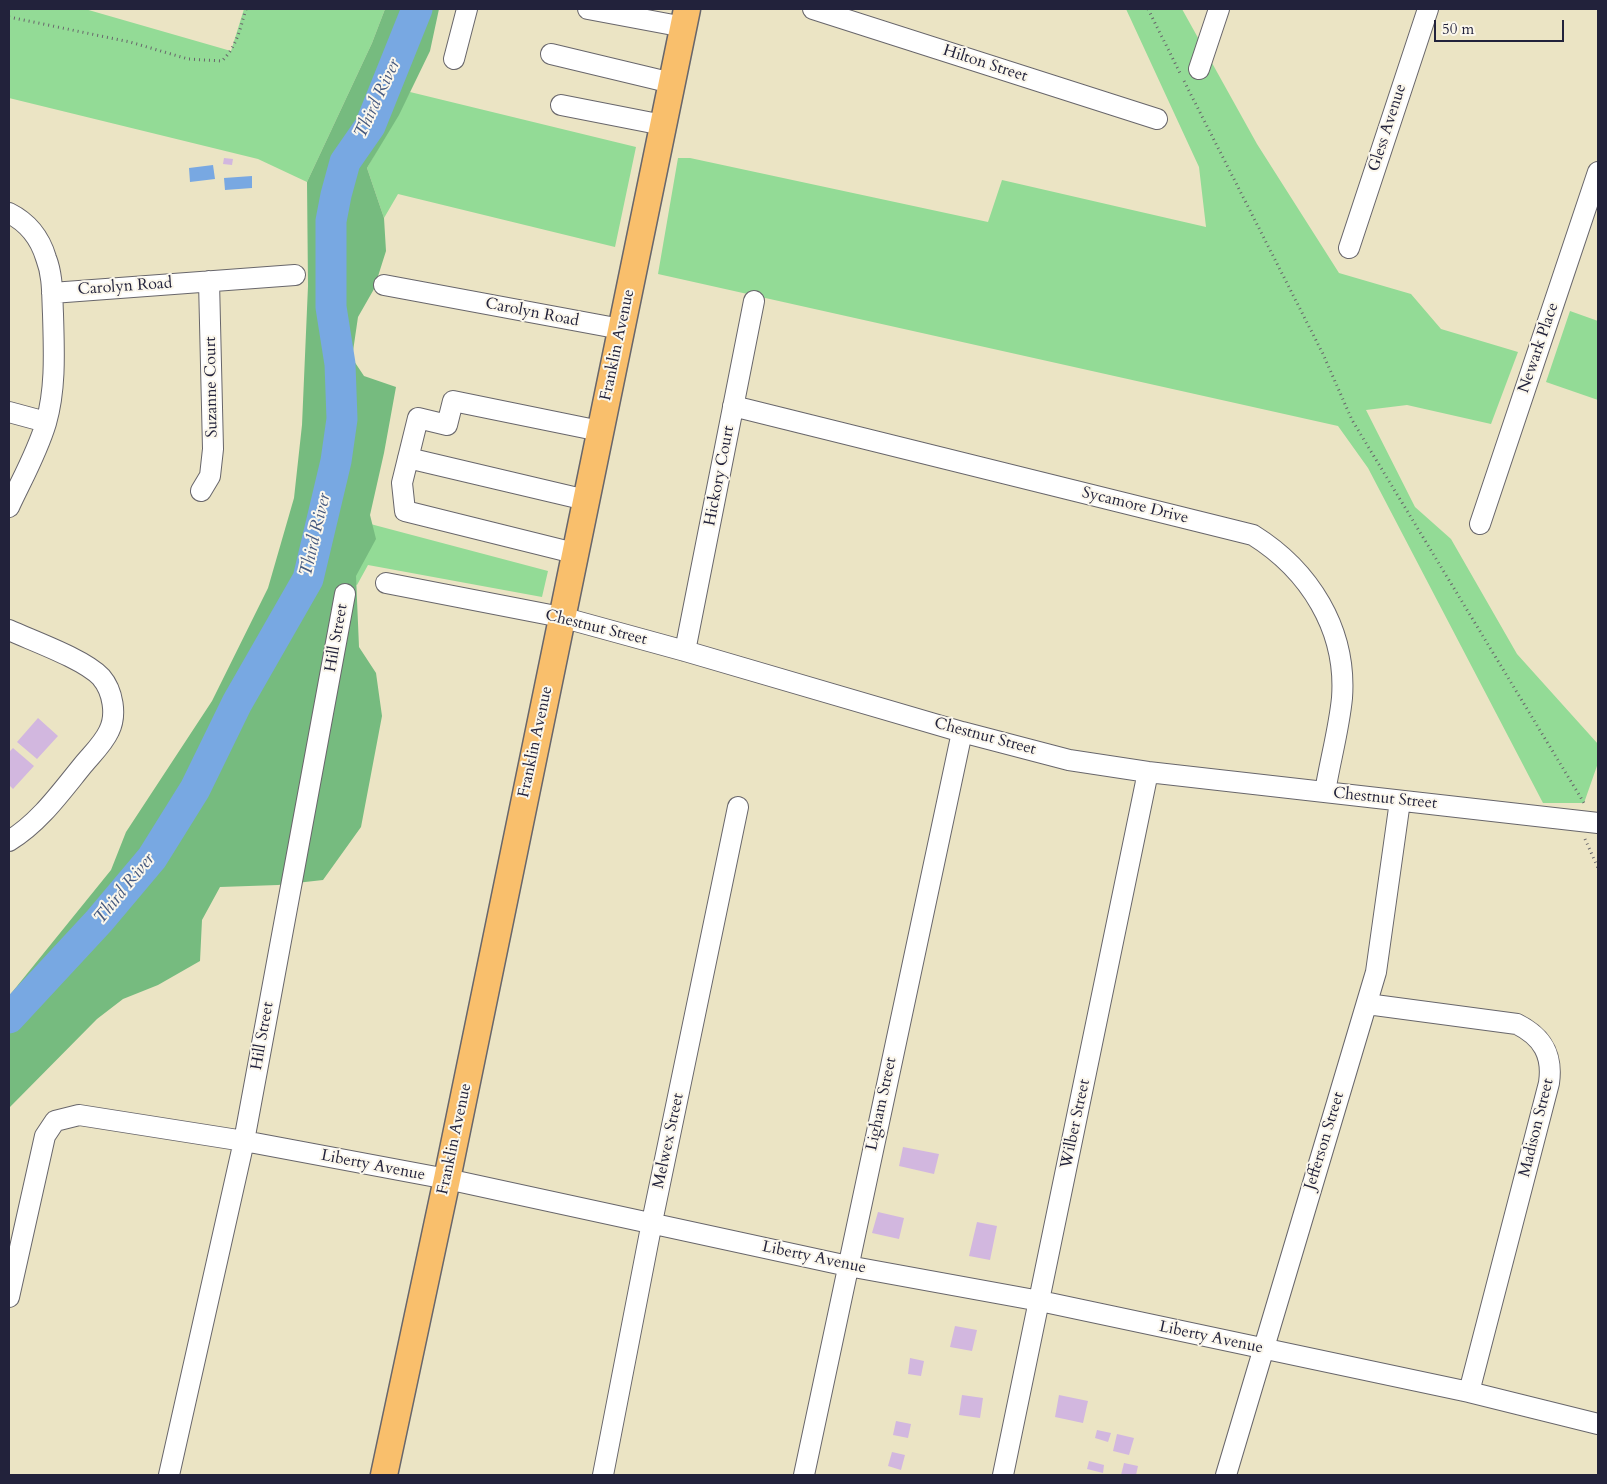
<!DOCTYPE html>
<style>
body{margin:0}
#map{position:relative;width:1607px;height:1484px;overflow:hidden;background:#ebe4c4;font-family:Cardo,serif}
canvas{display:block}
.frame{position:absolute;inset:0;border:10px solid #22223b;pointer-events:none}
.scale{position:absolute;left:1434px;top:20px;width:130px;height:22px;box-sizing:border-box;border:2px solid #22223b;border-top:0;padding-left:6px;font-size:15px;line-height:18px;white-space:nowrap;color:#22223b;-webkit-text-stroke:4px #fbf7ec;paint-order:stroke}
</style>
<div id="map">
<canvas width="1607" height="1484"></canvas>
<div class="frame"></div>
<div class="scale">50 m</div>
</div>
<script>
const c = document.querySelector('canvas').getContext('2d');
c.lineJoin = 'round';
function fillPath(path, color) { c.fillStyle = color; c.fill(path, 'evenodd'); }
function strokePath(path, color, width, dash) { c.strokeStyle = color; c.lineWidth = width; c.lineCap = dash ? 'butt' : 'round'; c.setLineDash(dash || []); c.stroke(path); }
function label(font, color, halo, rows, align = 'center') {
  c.font = font + ' Cardo,serif'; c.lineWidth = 4; c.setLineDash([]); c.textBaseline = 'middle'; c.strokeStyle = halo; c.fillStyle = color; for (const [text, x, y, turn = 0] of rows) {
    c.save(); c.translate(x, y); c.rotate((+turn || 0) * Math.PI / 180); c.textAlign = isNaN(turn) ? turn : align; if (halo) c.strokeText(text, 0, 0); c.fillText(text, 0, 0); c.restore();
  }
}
fillPath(new Path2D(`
 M9,9H85L231,51L244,9H385L372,43L307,182L258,159L9,98Z
 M1126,9H1182L1257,144L1339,273L1411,294L1441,329L1518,352L1491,424L1407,405L1366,410L1415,507L1451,539L1517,654L1598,744V763L1584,803H1543L1368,468L1338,426L658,274L678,158H690L988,222L1002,180L1206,227L1199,167Z
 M410,92L636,147L615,247L398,194L384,218L367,168Z
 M1570,311L1598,321V400L1546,382Z
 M344,517L548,571L542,597L368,565L357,585L333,575Z`), '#93db96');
fillPath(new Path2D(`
 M385,9H439L430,51L399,115L367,168L384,218L386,251L374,289L358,317L352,358L364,376L396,387L384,453L370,515L376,539L356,576L359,647L376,673L382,716L361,827L323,880L278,885L220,887L202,920L200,961L158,985L123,999L97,1019L9,1108V996L111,870L126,832L212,701L268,588L294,498L302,425L308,286L307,182L372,43Z`), '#76bb7f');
fillPath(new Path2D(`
 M213,165L215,179L190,182L189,168Z
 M252,176V188L225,190L224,178Z`), '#78a8e2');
strokePath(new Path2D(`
 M9,1018L99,921L152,858L195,789L237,703L308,579L336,461L342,419L340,364L331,307V221L336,195L345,162L370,126L417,9`), '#78a8e2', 31);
fillPath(new Path2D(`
 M224,158L233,159L232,165L223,164Z
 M38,718L58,736L37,759L17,742Z
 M13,748L34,766L13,789L9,785V752Z
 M903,1147L939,1154L934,1174L899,1166Z
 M878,1212L904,1218L899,1239L872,1233Z
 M977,1222L997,1226L990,1260L969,1256Z
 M955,1326L977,1330L972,1351L950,1347Z
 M910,1358L924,1361L921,1376L908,1374Z
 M962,1395L983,1398L980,1418L959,1415Z
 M1059,1395L1088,1401L1083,1423L1055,1417Z
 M896,1421L911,1424L908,1438L893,1435Z
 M1097,1430L1111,1433L1108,1442L1095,1438Z
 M1117,1434L1134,1438L1129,1455L1113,1451Z
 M892,1452L905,1455L901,1470L888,1466Z
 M1089,1461L1104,1465L1103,1473L1087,1469Z
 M1124,1463L1138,1466L1136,1475H1121Z`), '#d2b7df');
const minor = new Path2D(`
 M588,9L684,27
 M813,9L1157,119
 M551,54L672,83
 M454,59L467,9
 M1199,69L1219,9
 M561,105L663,125
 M9,213C27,222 40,238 46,258C53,276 52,295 53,314C54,351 56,388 46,423C37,453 22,479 9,507
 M1349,248L1428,9
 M384,285L621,329
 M52,293L295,275
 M733,406L1253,535C1309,570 1347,629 1342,698C1339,729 1330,761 1325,792
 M9,412L46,422
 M408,458L586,500
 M201,491L210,476L213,449L209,281
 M1480,524L1598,172
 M574,553L405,511L402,483L418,418L447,425L453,401L600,431
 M386,583L561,617L685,651L962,732L1069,760L1148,772L1598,823
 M9,630C33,641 84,659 101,677C113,691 117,715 109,731C103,744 92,754 83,765C61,792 39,823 9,841
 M685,651L754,301
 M1367,1004L1517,1024C1543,1037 1553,1055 1549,1083L1469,1392
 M9,1297L45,1136L55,1121L79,1115L244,1141L447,1179L848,1266L1040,1301L1469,1392L1598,1424
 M169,1475L244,1141L345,594
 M603,1475L652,1222L738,807
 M804,1475L962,732
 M1003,1475L1148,772
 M1226,1475L1376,972L1400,801`);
const major = new Path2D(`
 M384,1475L447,1179L687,9`);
strokePath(minor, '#68666b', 22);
strokePath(major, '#68666b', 29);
strokePath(new Path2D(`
 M1148,9L1180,73
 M9,17L130,42L188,59L222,61C237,46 240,29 246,9
 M1184,81L1323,354L1352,420L1584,803
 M1585,839L1598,868`), '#68666b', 3, [1, 4]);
strokePath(minor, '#fff', 20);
strokePath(major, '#f9bf6c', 26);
label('16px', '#22223b', '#fbf7ec', [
 ["Hilton Street",985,64,18],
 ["Gless Avenue",1388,128,-72],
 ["Carolyn Road",125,287,-4],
 ["Carolyn Road",532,313,11],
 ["Franklin Avenue",618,345,-78],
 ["Newark Place",1539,348,-71],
 ["Suzanne Court",212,387,-91],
 ["Hickory Court",720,476,-79],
 ["Sycamore Drive",1135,506,14],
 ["Chestnut Street",596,628,14],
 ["Hill Street",337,638,-80],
 ["Chestnut Street",985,737,15],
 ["Franklin Avenue",536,742,-78],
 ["Chestnut Street",1385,799,6],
 ["Hill Street",263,1036,-80],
 ["Ligham Street",882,1104,-78],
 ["Wilber Street",1076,1124,-78],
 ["Madison Street",1537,1128,-76],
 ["Franklin Avenue",455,1139,-78],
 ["Melwex Street",669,1141,-78],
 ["Jefferson Street",1325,1141,-73],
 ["Liberty Avenue",373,1166,11],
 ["Liberty Avenue",814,1258,12],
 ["Liberty Avenue",1211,1338,12]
]);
label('italic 18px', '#44587e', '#fbf7ec', [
 ["Third River",378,99,-65],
 ["Third River",316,535,-77],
 ["Third River",125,889,-51]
]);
</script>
